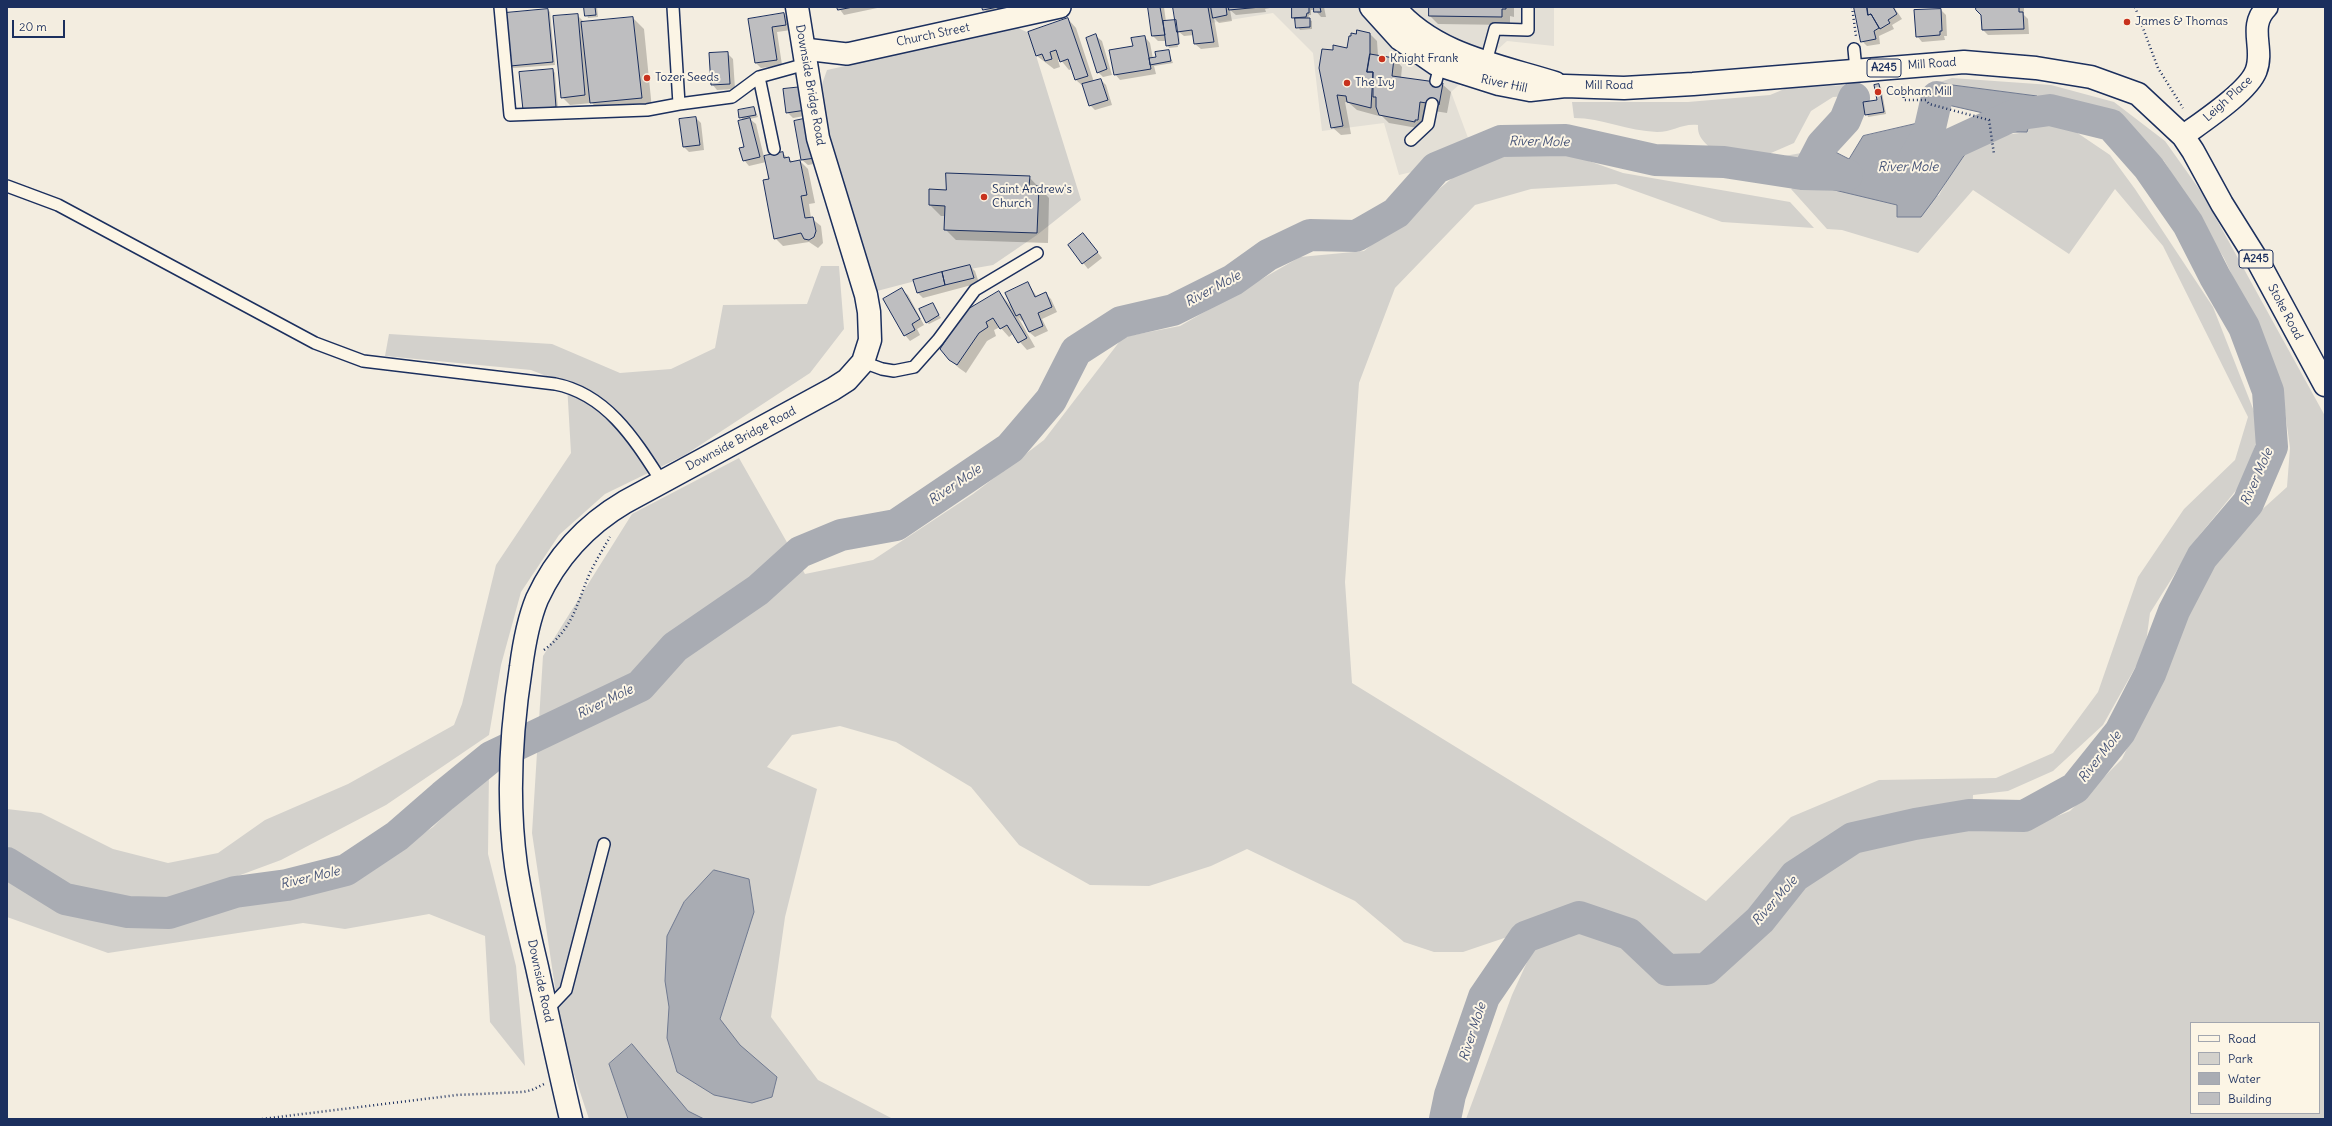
<!DOCTYPE html>
<style>
body{margin:0}
#map{position:relative;width:2332px;height:1126px;overflow:hidden;background:#f3ede0;font-family:Delius,sans-serif}
canvas{display:block}
.frame{position:absolute;inset:0;border:8px solid #1b2f5e;pointer-events:none}
.legend{position:absolute;left:2190px;top:1022px;width:130px;height:92px;box-sizing:border-box;background:#fcf5e5;border:1px solid #a2a6af;margin:0;padding:5px 7px;list-style:none;font-size:12px;color:#1b2f5e}
.legend li{display:flex;align-items:center;gap:8px;height:20px}
.legend b{width:20px;border:1px solid #a2a6af}
.scale{position:absolute;left:12px;top:20px;width:53px;height:18px;box-sizing:border-box;border:2px solid #1b2f5e;border-top:0;padding-left:5px;font-size:12px;line-height:14px;white-space:nowrap;color:#1b2f5e;-webkit-text-stroke:3px #fcf5e5;paint-order:stroke}
</style>
<div id="map">
<canvas width="2332" height="1126"></canvas>
<div class="frame"></div>
<ul class="legend">
<li><b style="height:5px;background:#fcf5e5"></b>Road</li>
<li><b style="height:11px;background:#d3d1cc"></b>Park</li>
<li><b style="height:11px;background:#a9acb3"></b>Water</li>
<li><b style="height:11px;background:#bebec0"></b>Building</li>
</ul>
<div class="scale">20 m</div>
</div>
<script>
const c = document.querySelector('canvas').getContext('2d');
c.lineJoin = 'round';
function fillPath(path, color) { c.fillStyle = color; c.fill(path, 'evenodd'); }
function strokePath(path, color, width, dash) { c.strokeStyle = color; c.lineWidth = width; c.lineCap = dash ? 'butt' : 'round'; c.setLineDash(dash || []); c.stroke(path); }
function label(font, color, halo, rows, align = 'center') {
  c.font = font + ' Delius,sans-serif'; c.lineWidth = 4; c.setLineDash([]); c.textBaseline = 'middle'; c.strokeStyle = halo; c.fillStyle = color; for (const [text, x, y, turn = 0] of rows) {
    c.save(); c.translate(x, y); c.rotate((+turn || 0) * Math.PI / 180); c.textAlign = isNaN(turn) ? turn : align; if (halo) c.strokeText(text, 0, 0); c.fillText(text, 0, 0); c.restore();
  }
}
fillPath(new Path2D(`
 M1209,7H1554V46L1507,41L1451,92L1471,146L1416,171L1399,175L1384,123L1322,131L1313,53L1273,13L1211,23Z`), '#e3dfd6');
fillPath(new Path2D(`
 M1018,28L1029,33L1081,200L1037,235L993,265L970,269L969,267L877,291L828,135L821,87L827,70Z
 M1952,78L2051,85L2114,102L2165,141L2202,193L2325,416V1119H1466L1512,995L1533,949L1516,934L1463,952H1434L1404,942L1355,901L1247,849L1211,866L1149,886L1090,885L1019,845L971,787L896,742L840,726L792,735L767,767L817,789L785,917L771,1017L818,1080L893,1119H589L563,1041L532,833L543,656L632,514L739,458L805,574L873,560L973,494L1044,440L1123,337L1180,326L1300,257L1364,251L1468,165L1516,154L1563,152L1623,173L1790,202L1814,228L1722,222L1616,184L1531,189L1475,205L1395,288L1359,383L1345,582L1352,683L1706,901L1791,817L1879,780L1996,778L2053,753L2098,692L2138,577L2184,509L2235,460L2248,417L2163,246L2115,189L2069,254L1973,190L1918,253L1842,230L1827,229L1791,189L1801,182L1898,205L1897,217L1939,195L1956,165L1976,139L2027,132L2031,118L2076,132L2110,155L2135,189L2213,307L2261,429L2242,483L2198,537L2150,613L2145,650L2103,725L2053,771L2008,791L1973,795L1972,826L2023,830L2070,811L2122,759L2152,696L2198,591L2220,553L2256,515L2287,487L2290,448L2281,381L2224,258L2164,161L2128,127L2106,113L2037,96L1937,83ZM2191,1023H2319V1113H2191Z
 M1848,85L1850,96L1833,97L1811,111L1794,143L1771,153L1745,157L1734,166H1722C1719,161 1717,156 1714,152C1706,143 1697,138 1698,125C1682,123 1673,132 1657,132C1628,131 1602,118 1574,118L1572,102H1688L1770,95L1787,88Z
 M1818,150L1803,178L1788,175L1760,177L1758,171L1779,157Z
 M821,266H839L844,329L810,373L685,455L605,494L559,535L521,592L501,665L489,735L386,805L281,860L162,904L106,902L63,890L7,846V809L41,813L113,849L168,863L218,853L265,820L348,784L454,725L462,704L496,565L571,453L567,384L531,370L385,356L389,334L552,344L620,373L671,369L715,348L723,305L807,304Z
 M489,770L488,854L516,966L525,1066L490,1022L485,936L429,914L345,929L303,923L108,953L7,917V879L37,897L102,917L168,924L230,903L357,877L433,827Z`), '#d3d1cc');
const water = new Path2D(`
 M1937,83L2037,96L2027,132H1991L1992,115L1926,100Z
 M1927,121L1936,122L1949,136L1971,131L1976,139C1957,164 1941,192 1921,217H1897V205L1801,182L1812,140L1849,159L1863,136Z
 M714,870L749,879L754,912L720,1019L740,1045L777,1077L772,1097L752,1103L714,1095L677,1072L667,1038L669,1007L665,981L667,936L684,902Z
 M632,1044L688,1111L704,1119H628L609,1064Z`);
fillPath(water, '#a9acb3');
strokePath(water, '#707a91', 1);
fillPath(new Path2D(`
 M585,7H597L598,17L588,18Z
 M838,7H882L844,15Z
 M974,7H1027L989,14L983,8Z
 M1149,7H1164L1166,22L1177,21L1174,7H1275L1265,9L1266,12L1236,15L1230,10L1232,21L1219,23L1214,18L1219,47L1201,49L1195,44L1194,35L1184,36L1179,32L1180,47L1177,25H1175L1178,47L1169,48L1166,41H1158L1153,36Z
 M1293,7H1324L1326,17H1321L1315,10H1311V15H1309L1308,19L1312,21V29L1300,30L1293,17Z
 M1430,7H1514V17L1510,16V25L1438,24L1430,16Z
 M1856,7H1894L1902,19L1892,25L1894,29L1879,36L1880,44L1867,46L1862,41Z
 M1977,7H2024V15L2028,19L2029,34L1988,35L1983,30L1982,16Z
 M548,10L550,12L555,65L513,68L511,66L506,14Z
 M1941,10L1946,15L1947,36H1944L1945,40L1922,42L1917,36Z
 M784,14L789,20L791,30L777,32L782,65L761,68L756,63L749,19Z
 M577,15L585,23L633,18L644,29L652,109L602,114L592,103L570,105L562,97Z
 M1068,19L1076,28L1094,82L1101,80L1106,85L1112,105L1095,110L1090,105L1085,88L1076,80L1072,69L1069,70L1060,59L1058,60L1060,67L1054,69L1037,56L1029,32Z
 M1358,31L1369,33L1377,41L1378,56L1394,58L1402,67L1401,78L1442,84L1451,92L1447,113L1428,110L1423,129L1389,123L1380,114L1379,116L1357,110L1349,103L1345,102L1351,134L1341,135L1332,127L1334,51L1348,49Z
 M1096,36L1102,41L1112,75L1103,77L1098,72Z
 M1145,37L1150,43L1153,59L1168,51L1173,63L1154,66L1156,74L1120,80L1115,74L1134,47Z
 M727,53L733,59L735,89L717,90L712,84Z
 M553,70L555,73L558,109L526,112Z
 M1879,85L1881,87L1886,114L1868,117L1864,103L1878,101Z
 M784,90L810,115L793,118L787,112Z
 M754,108L758,117L750,119L756,124L764,157L782,153L793,162L800,161L808,169L815,203L809,204L811,218L821,226L823,243L818,248L809,242L783,246L775,238L766,162L749,166L744,160L745,147L743,121L739,111Z
 M696,118L701,123L704,150L689,152L684,147Z
 M795,122L820,163L808,165L802,160Z
 M1029,177L1049,198L1048,243L956,240L945,229V216H941L930,205L947,191Z
 M1088,240L1102,258L1088,269L1069,245Z
 M970,266L975,271L979,283L923,298L917,292Z
 M1028,283L1037,297L1045,293L1051,299L1057,312L1042,319L1048,331L1035,337L1029,332L1024,320L1022,321L1018,317L1035,347L1027,350L1013,334L1009,337L1000,327L994,330L996,336L987,341L966,373L959,368L950,359L999,292L1010,305Z
 M902,290L908,295L924,325L917,329L920,335L910,341L905,335L885,300Z
 M932,304L941,318L929,324L926,322Z`), '#0003');
strokePath(new Path2D(`
 M1913,161L1929,132L1937,97
 M1807,174L1822,145L1845,120L1854,98
 M7,863L65,899L128,912L169,913L235,892L287,885L346,870L397,836L443,796L491,757L640,686L675,647L758,590L800,552L841,535L896,525L1010,448L1051,400L1076,351L1121,322L1173,310L1233,280L1268,255L1310,235L1356,236L1396,213L1436,168L1501,141L1566,140L1655,160L1724,162L1802,174L1847,175
 M1445,1119L1450,1095L1484,997L1525,937L1579,917L1629,934L1667,970L1706,969L1760,920L1795,876L1853,838L1915,824L1969,815L2024,816L2075,788L2120,732L2150,674L2174,611L2202,557L2248,503L2272,447L2268,391L2244,327L2215,277L2188,224L2149,168L2111,125L2050,110L2014,115L1934,152`), '#a9acb3', 32);
const building = new Path2D(`
 M584,7H595L596,15L585,16Z
 M837,7H853L838,10Z
 M982,7H998L983,10Z
 M998,7H1021L999,10Z
 M1148,7H1160L1165,35L1152,36Z
 M1173,7H1208L1214,42L1194,44L1192,30L1177,32Z
 M1211,7H1226L1227,15L1213,18Z
 M1229,7H1261L1229,10Z
 M1292,7H1309V13H1307L1306,17L1292,18Z
 M1314,7H1320L1321,12H1314Z
 M1429,7H1506V9H1502V17L1429,16Z
 M1854,7H1867L1868,15L1871,14L1879,28L1874,31L1876,39L1861,42Z
 M1867,7H1893L1897,14L1888,20L1890,23L1880,29L1871,14L1868,15Z
 M1976,7H2019V12H2023L2024,29L1982,30L1981,15L1976,10Z
 M548,9L553,62L510,66L505,13Z
 M1941,9L1942,31H1940V35L1916,37L1914,10Z
 M784,13L786,25L772,27L777,60L755,63L748,19Z
 M578,14L585,95L561,98L553,16Z
 M633,17L642,98L590,103L581,22Z
 M1068,18L1088,76L1075,80L1068,59L1060,62L1056,50L1050,52L1052,59L1045,61L1042,54L1036,56L1028,32Z
 M1295,18H1310V27L1296,28Z
 M1176,20L1179,44L1166,46L1163,21Z
 M1357,30L1370,33V54L1367,72H1373L1371,108L1347,102L1346,96L1337,95L1343,126L1331,128L1319,68L1322,49L1333,50V45L1347,48L1349,36H1351V33L1356,34Z
 M1096,34L1107,69L1097,73L1086,38Z
 M1145,36L1151,69L1114,75L1109,50L1133,46L1131,38Z
 M1169,50L1171,61L1150,65L1149,58L1156,57L1155,52Z
 M728,52L730,84L711,85L709,53Z
 M1370,54L1394,58L1392,76L1443,83L1439,105L1420,102L1418,120H1415V122L1379,115L1376,107V97H1373V72H1367Z
 M553,69L556,107L523,110L519,72Z
 M1101,79L1108,100L1089,106L1082,84Z
 M1879,84L1884,112L1865,115L1863,102L1877,100L1874,85Z
 M802,87L806,110L786,113L783,89Z
 M754,107L756,115L739,118L738,110Z
 M696,117L700,145L683,147L679,119Z
 M750,118L760,157L743,161L739,148L744,147L738,121Z
 M808,118L815,158L801,160L794,121Z
 M783,152L784,158L789,157L790,162L800,160L807,195L801,196L805,218L813,217L816,231L814,237L809,240L804,239L801,233L774,239L763,180L769,179L764,156Z
 M946,173L1030,176L1029,186H1039L1037,233L944,230L945,206L929,205V189L946,190Z
 M1083,233L1098,252L1082,264L1068,245Z
 M970,265L974,278L945,285L942,272Z
 M942,272L945,285L917,293L913,280Z
 M1028,282L1035,297L1046,292L1052,307L1038,313L1043,326L1029,332L1020,314L1016,316L1005,293Z
 M902,288L920,319L912,324L915,330L904,336L883,299Z
 M999,291L1027,338L1018,343L1007,325L1000,329L993,318L986,322L988,327L979,333L957,365L949,360L940,349L965,311Z
 M933,303L939,315L926,323L919,309Z`);
fillPath(building, '#bebec0');
strokePath(building, '#1b2f5e', 1);
const service = new Path2D(`
 M500,7L510,115L647,110L679,104
 M673,7L679,104L732,97L759,77L806,64
 M1854,49L1856,70
 M1486,62L1495,29L1528,30V7
 M759,77L774,149
 M1436,81L1440,65
 M1411,140L1428,124L1432,104
 M7,186L58,205L315,343L363,361L555,384C607,394 635,440 662,482
 M863,362L882,369L894,371L914,367L938,340L975,290L1037,253
 M546,1011L566,990L604,844`);
const minor = new Path2D(`
 M804,49L847,54L1060,7
 M2183,136C2202,122 2248,92 2256,71C2265,48 2247,27 2267,7`);
const tertiary = new Path2D(`
 M571,1119C559,1068 548,1017 537,967C529,933 521,900 516,866C507,801 511,731 521,667C524,644 528,621 537,599C556,558 586,525 625,502L833,389L847,380L863,362L870,340L869,312L866,295L818,138L797,7`);
const primary = new Path2D(`
 M1371,7L1400,39L1436,64L1499,84L1530,90L1565,86L1624,88L1693,84L1964,62L2036,68L2091,77L2138,94L2183,136L2193,151L2222,204L2259,263L2325,385
 M1394,7C1434,55 1498,65 1555,83`);
strokePath(service, '#1b2f5e', 14);
strokePath(minor, '#1b2f5e', 24);
strokePath(tertiary, '#1b2f5e', 25);
strokePath(primary, '#1b2f5e', 25);
strokePath(new Path2D(`
 M1852,7L1856,36
 M2135,7L2158,68L2183,108
 M1902,85L1904,100H1926L1929,104L1989,120L1994,154
 M544,650C573,628 576,606 589,575C595,562 603,549 610,537
 M262,1119L457,1095L523,1092L532,1090L544,1084`), '#1b2f5e', 2.5, [1, 3]);
strokePath(service, '#fcf5e5', 11);
strokePath(minor, '#fcf5e5', 21);
strokePath(tertiary, '#fcf5e5', 22);
strokePath(primary, '#fcf5e5', 22);
for (const [x, y, r, color] of [
 [2127,22,4,"#c8321e"],
 [1382,59,4,"#c8321e"],
 [647,78,4,"#c8321e"],
 [1347,83,4,"#c8321e"],
 [1878,92,4,"#c8321e"],
 [984,197,4,"#c8321e"]
]) { const dot = new Path2D(); dot.arc(x, y, r, 0, 2 * Math.PI); c.fillStyle = color; c.fill(dot); strokePath(dot, '#fcf5e5', 1.5); }
for (const [x, y, w] of [
 [1884,68,34],
 [2256,259,34]
]) { const box = new Path2D(); box.roundRect(x - w / 2, y - 9, w, 18, 3); c.fillStyle = '#fcf5e5'; c.fill(box); strokePath(box, '#1b2f5e', 1); }
label('bold 11px', '#1b2f5e', null, [
 ["A245",1884,68],
 ["A245",2256,259]
]);
label('12px', '#1b2f5e', '#fcf5e5', [
 ["James & Thomas",2135,22],
 ["Knight Frank",1390,59],
 ["Tozer Seeds",655,78],
 ["The Ivy",1355,83],
 ["Cobham Mill",1886,92],
 ["Saint Andrew's",992,190],
 ["Church",992,204]
], 'left');
label('12px', '#1b2f5e', '#fcf5e5', [
 ["Church Street",933,35,-12],
 ["Mill Road",1932,64,-4],
 ["River Hill",1504,84,12],
 ["Downside Bridge Road",810,85,80],
 ["Mill Road",1609,86],
 ["Leigh Place",2228,99,-42],
 ["Stoke Road",2285,312,62],
 ["Downside Bridge Road",741,439,-28],
 ["Downside Road",540,981,78]
]);
label('italic 13px', '#465478', '#fcf5e5', [
 ["River Mole",1539,142,1],
 ["River Mole",1908,167],
 ["River Mole",1213,289,-28],
 ["River Mole",2257,477,-66],
 ["River Mole",955,485,-34],
 ["River Mole",605,702,-26],
 ["River Mole",2100,757,-52],
 ["River Mole",310,878,-13],
 ["River Mole",1775,901,-48],
 ["River Mole",1473,1032,-72]
]);
</script>
